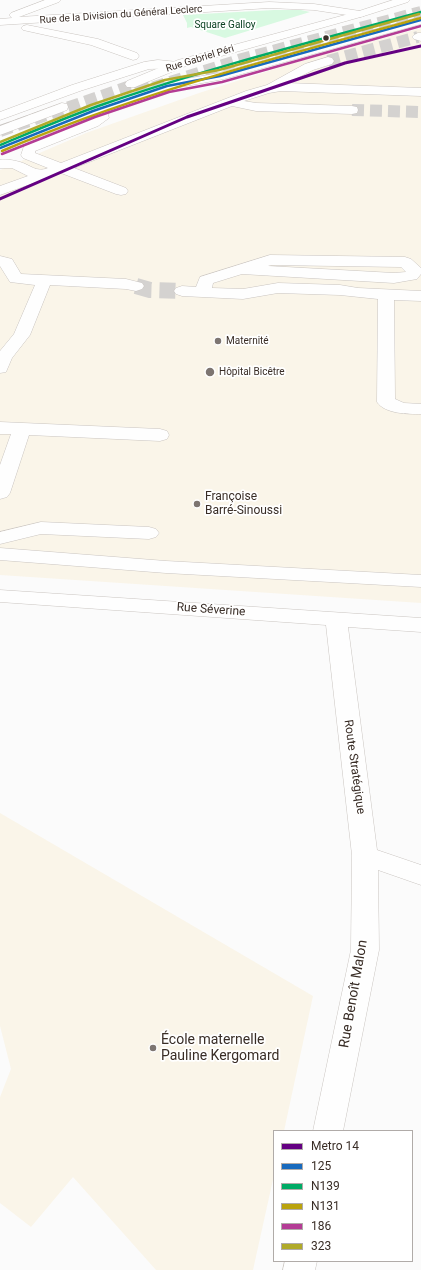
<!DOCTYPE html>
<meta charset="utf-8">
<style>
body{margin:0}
#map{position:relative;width:421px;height:1270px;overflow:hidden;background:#fbfbfb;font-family:Roboto,sans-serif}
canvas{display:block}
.legend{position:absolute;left:273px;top:1130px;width:140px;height:132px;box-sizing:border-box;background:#fff;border:1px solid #b0aba8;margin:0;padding:5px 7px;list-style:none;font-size:12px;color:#392d26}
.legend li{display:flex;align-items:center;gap:8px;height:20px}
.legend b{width:20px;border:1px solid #b0aba8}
</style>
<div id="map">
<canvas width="421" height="1270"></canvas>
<ul class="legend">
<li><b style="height:5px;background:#640082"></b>Metro 14</li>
<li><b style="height:5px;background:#186abd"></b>125</li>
<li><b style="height:5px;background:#00ab66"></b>N139</li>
<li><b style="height:5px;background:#baa30d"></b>N131</li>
<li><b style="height:5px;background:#b43c95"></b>186</li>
<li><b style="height:5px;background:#b0aa29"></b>323</li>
</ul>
</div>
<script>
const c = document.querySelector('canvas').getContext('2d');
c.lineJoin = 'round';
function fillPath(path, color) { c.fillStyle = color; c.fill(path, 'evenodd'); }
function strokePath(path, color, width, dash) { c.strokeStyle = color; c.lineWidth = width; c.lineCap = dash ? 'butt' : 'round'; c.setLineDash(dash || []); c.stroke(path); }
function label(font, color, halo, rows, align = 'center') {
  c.font = font + ' Roboto,sans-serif'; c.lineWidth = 3.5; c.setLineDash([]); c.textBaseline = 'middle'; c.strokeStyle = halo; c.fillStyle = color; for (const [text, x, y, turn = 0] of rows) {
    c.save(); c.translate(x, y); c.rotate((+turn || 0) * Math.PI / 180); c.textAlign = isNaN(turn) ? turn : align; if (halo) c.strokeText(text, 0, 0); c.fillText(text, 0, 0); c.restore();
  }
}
fillPath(new Path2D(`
 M421,28V603L0,575V170L86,133L199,93L300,61Z
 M0,813L313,996L284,1131H274V1175L253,1270H156L73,1177L31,1227L0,1203V1097L11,1069L0,1026Z`), '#faf5e9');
fillPath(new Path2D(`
 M274,10H301L310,12L225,38L191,27L187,28V23L183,15Z`), '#d8f9e1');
strokePath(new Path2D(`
 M328,61L418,37
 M352,110L421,112`), '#d4d2d0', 12, [12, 6]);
strokePath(new Path2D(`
 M136,286L150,290L182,291`), '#d4d2d0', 16, [16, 8]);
strokePath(new Path2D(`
 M136,93L242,59L421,12
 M0,131L148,80`), '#d4d2d0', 12, [12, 6]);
const minor = new Path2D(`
 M45,0H61L59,2L19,17L269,2L314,4L360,11L364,12L366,14L364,16L360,17L314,10L269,8L0,25V19L12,18L9,15L11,13Z
 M27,25L98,39L137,53L139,56L137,59L133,60L91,45L23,30L21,28L23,26Z
 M418,33H421V41L414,39L412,37L414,35Z
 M328,57L332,58L334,61L332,64L313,70L287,83L421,88V96L281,91L269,93L244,101L256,103L352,106L357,107L358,110L357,113L352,114L256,111L232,106L74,168L126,188L128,191L126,194L121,195L116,194L61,173L0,195V186L28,176L12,168H0V160C7,159 13,160 20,162C31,165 36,173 48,168L23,158L21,155L24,146L95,116L88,114L86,111L88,108L93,107L107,111L109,118L98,126L35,151V153L61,163L246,91L267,85L305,64Z
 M158,60L178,62L180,65L178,68L149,69L80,91L0,120V112L72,85L144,62Z
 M270,255L405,257L411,259L421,268V274L417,279L394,283L242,274L213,283L212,288L243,289L278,283L340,285L358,288L421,291V301L394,300L395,399L404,403L421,404V414C408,414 385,414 377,402L378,299L340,295L278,293L243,299L182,296L176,294L174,291L176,288L182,286L196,287L200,277ZM271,265L401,267L406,272L394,273L268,266Z
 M0,256L12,259L21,274L126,279L142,283L144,286L142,289L136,291L126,289L50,285L30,335L12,358L6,372L0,373V351L14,334L35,285L10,282L0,266Z
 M0,422L160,429L167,431L169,435L167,439L160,441L29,435L10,493L7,497L0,499V465L11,434H0Z
 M41,522L149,527L156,529L159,533L156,537L149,539L41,534L0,544V532Z
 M0,548L166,561L421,575V587L166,573L0,560Z
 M0,590L421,618V632L348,627L377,850L421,865V885L378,870L379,950L343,1131H313L351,950L352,855L326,625L0,602Z
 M285,1261H317L315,1270H283Z`);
const major = new Path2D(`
 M393,0H410L408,2L364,16L186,66L135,87H127L125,84L127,81L178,60L356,12Z
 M421,17V24L224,79L170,89L98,114L0,152V143L88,108L163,83L219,73Z
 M62,103L67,104L68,107L67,110L0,135V126Z`);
strokePath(minor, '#cac5c1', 1);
strokePath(major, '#cac5c1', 1);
fillPath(minor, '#fefefe');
fillPath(major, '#fefefe');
strokePath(new Path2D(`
 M0,148L93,111L167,86L220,76L421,20`), '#186abd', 2.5);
strokePath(new Path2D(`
 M0,145C34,131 69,116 104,104C208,68 315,41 421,12`), '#00ab66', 2.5);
strokePath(new Path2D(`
 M2,151C137,93 280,57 421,18`), '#baa30d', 2.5);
strokePath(new Path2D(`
 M2,154L95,117L169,92L222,82L421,26`), '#b43c95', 2.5);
strokePath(new Path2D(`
 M0,142L91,105L165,80L219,70L419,14`), '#b0aa29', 2.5);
strokePath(new Path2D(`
 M0,199L187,117L345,63L421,46`), '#640082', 3);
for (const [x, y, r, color] of [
 [326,38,3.5,"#392d26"],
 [218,341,4,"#7d7571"],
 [210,372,5,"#7d7571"],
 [197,504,4,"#7d7571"],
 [153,1048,4,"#7d7571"]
]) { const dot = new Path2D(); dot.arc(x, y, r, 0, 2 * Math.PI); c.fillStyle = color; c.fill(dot); strokePath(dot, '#fff', 1.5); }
label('10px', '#392d26', '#fff', [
 ["Rue de la Division du Général Leclerc",121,15,-4],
 ["Rue Gabriel Péri",200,59,-17]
]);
label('10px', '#0b4122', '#fff', [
 ["Square Galloy",225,25]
]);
label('10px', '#392d26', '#fff', [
 ["Maternité",226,341],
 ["Hôpital Bicêtre",219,372]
], 'left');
label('12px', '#392d26', '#fff', [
 ["Françoise",205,497],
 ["Barré-Sinoussi",205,511]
], 'left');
label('12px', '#392d26', '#fff', [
 ["Rue Séverine",211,610,4],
 ["Route Stratégique",354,767,82]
]);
label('14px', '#392d26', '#fff', [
 ["Rue Benoît Malon",354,994,-80]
]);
label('14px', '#392d26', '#fff', [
 ["École maternelle",161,1040],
 ["Pauline Kergomard",161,1056]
], 'left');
</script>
